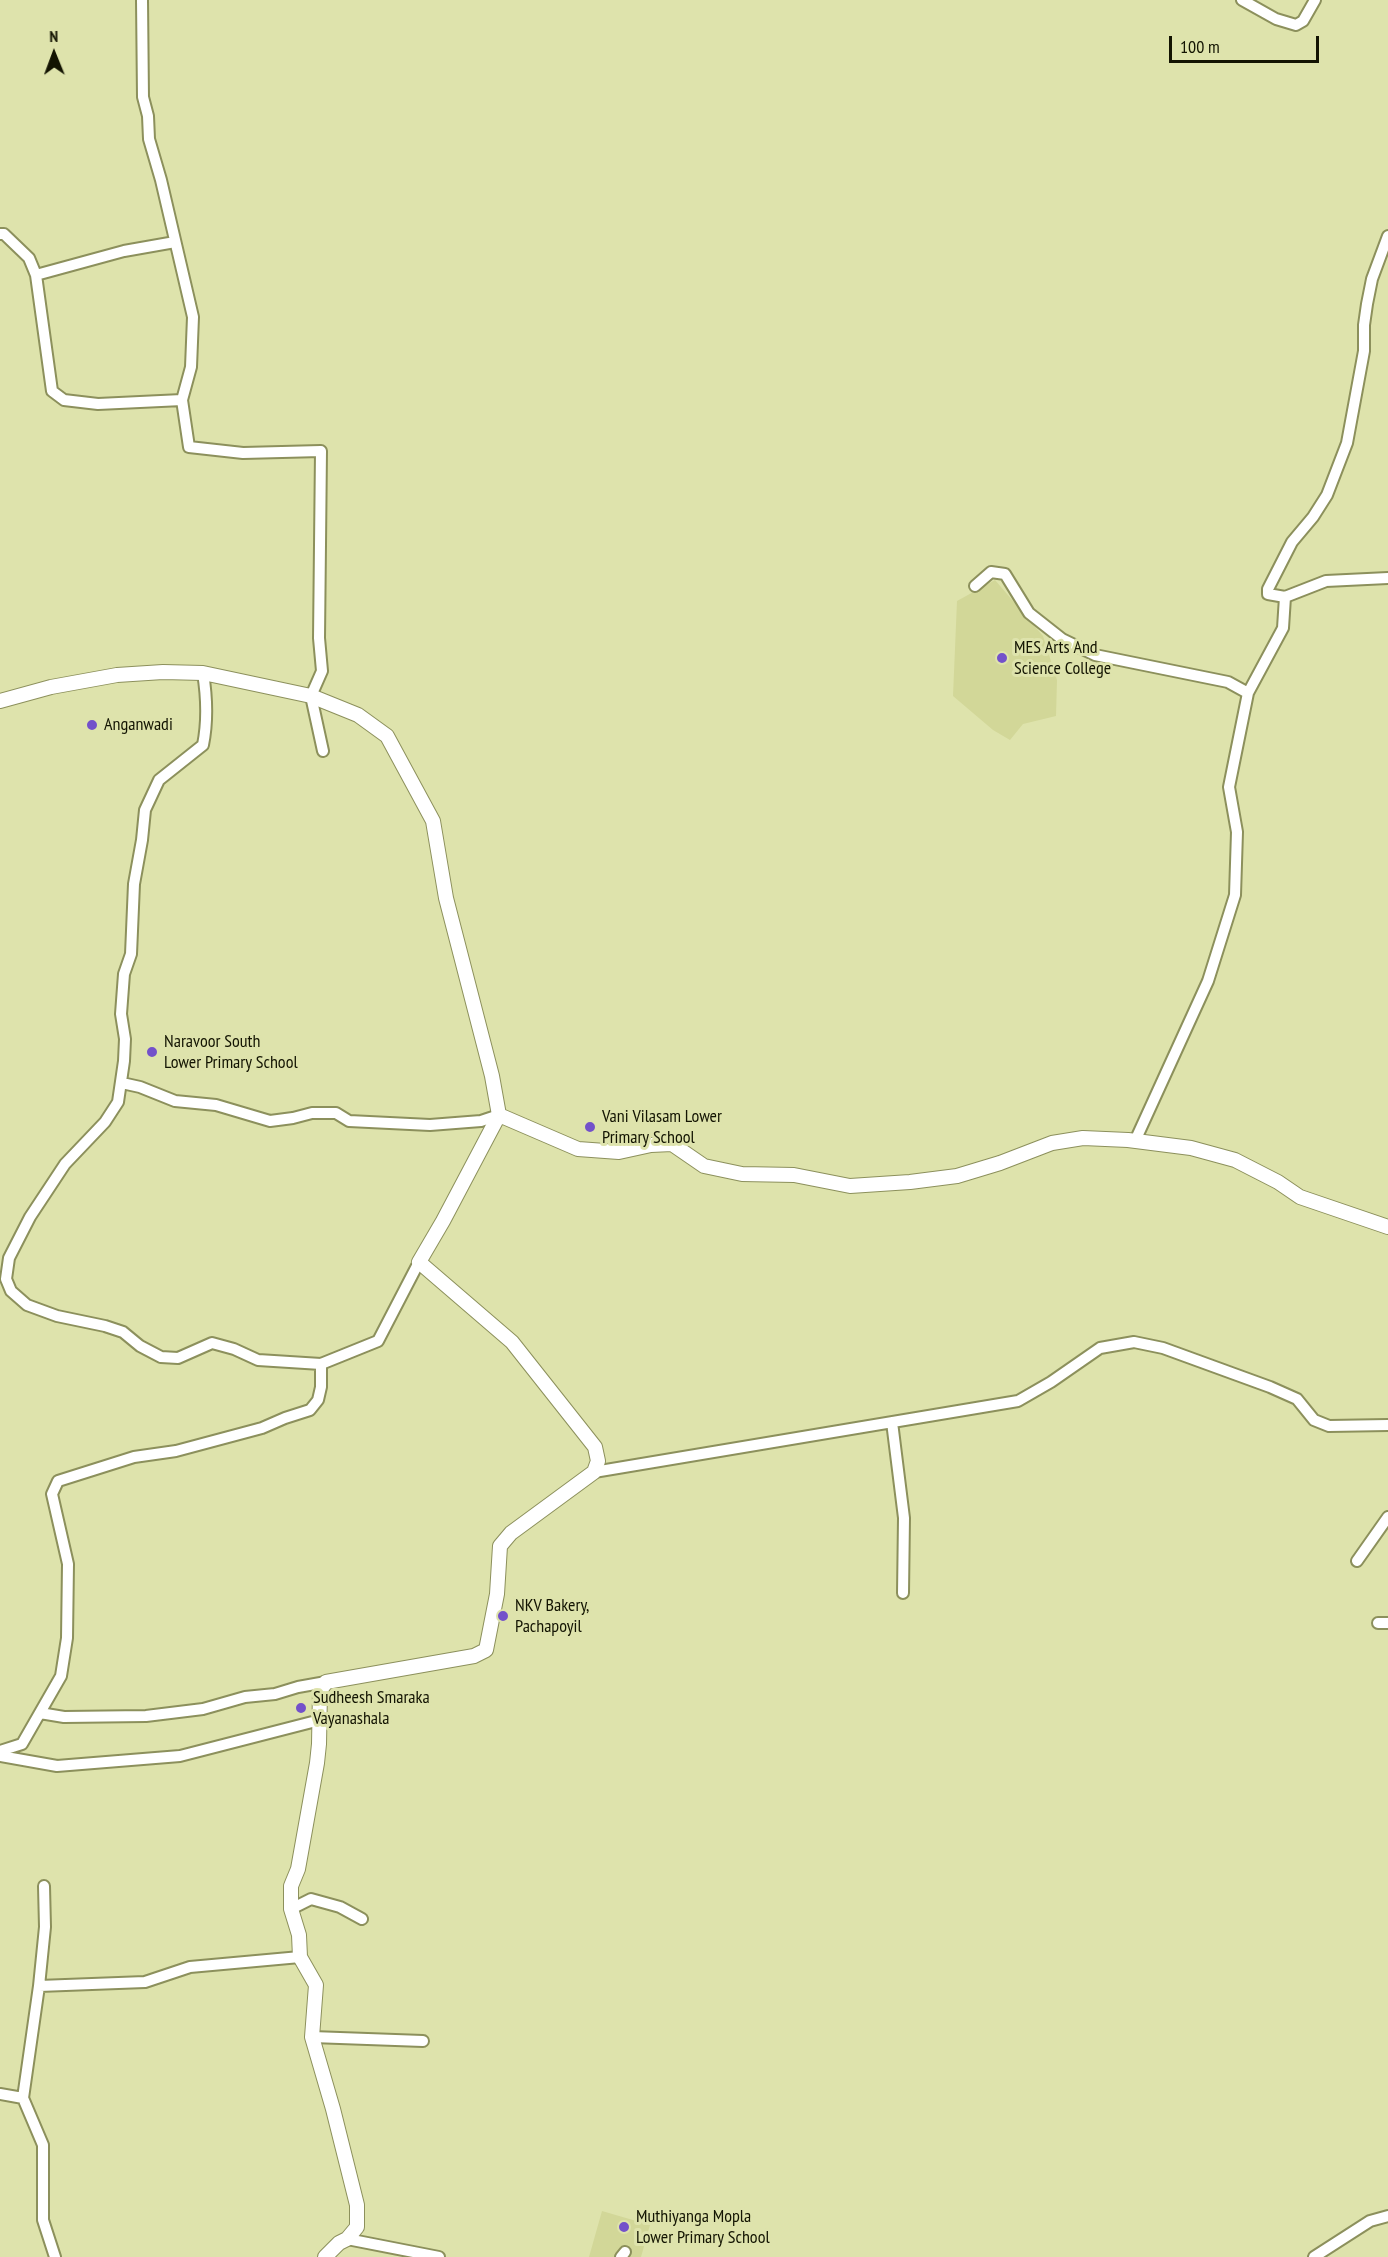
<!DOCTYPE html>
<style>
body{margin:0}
#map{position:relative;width:1388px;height:2257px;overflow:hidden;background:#dee3ac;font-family:"PT Sans Narrow",sans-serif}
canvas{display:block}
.north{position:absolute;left:24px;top:24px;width:60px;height:60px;-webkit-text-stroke:4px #dee3ac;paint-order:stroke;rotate:359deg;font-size:16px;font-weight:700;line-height:24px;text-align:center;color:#131402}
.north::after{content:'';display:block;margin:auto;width:21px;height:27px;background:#131402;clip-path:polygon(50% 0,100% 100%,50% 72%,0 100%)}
.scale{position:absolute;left:1169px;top:36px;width:150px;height:27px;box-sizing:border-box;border:3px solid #131402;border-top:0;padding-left:8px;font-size:18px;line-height:21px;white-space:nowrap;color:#131402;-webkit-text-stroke:4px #dee3ac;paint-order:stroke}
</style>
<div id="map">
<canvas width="1388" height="2257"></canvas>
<div class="north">N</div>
<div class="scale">100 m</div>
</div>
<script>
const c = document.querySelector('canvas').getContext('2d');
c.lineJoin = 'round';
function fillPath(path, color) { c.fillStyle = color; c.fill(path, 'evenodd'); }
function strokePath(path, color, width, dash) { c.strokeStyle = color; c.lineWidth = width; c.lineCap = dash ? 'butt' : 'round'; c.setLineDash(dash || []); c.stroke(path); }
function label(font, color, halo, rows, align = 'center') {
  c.font = font + ' "PT Sans Narrow",sans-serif'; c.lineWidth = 6; c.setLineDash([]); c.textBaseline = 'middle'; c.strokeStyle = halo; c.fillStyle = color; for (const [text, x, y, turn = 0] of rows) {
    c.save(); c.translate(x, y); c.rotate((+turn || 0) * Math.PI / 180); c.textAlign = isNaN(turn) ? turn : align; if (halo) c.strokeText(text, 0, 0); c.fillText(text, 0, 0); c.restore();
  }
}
fillPath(new Path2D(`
 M995,580L1043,636L1057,680L1056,716L1023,724L1010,740L993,730L953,696L957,601Z
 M602,2211L650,2225L641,2257H589Z`), '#d2d798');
const minor = new Path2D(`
 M142,0L143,97L148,116L149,139L161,180L193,317L191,367L182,400L189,447L243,453L321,451L319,638L322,671L311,696L323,751
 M1242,0L1276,19L1296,25L1303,21L1315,0
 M0,234H4L29,258L36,275L52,391L64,400L98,404L182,400
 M1388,236L1372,279L1367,304L1364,325V351L1347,443L1327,495L1313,517L1292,542L1268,589V594L1285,597L1326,581L1388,578
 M36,275L124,251L175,242
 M975,586L991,572L1005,574L1029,613L1062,639L1095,655L1228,682L1248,693
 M122,1083L140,1087L175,1101L216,1105L270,1121L293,1118L312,1113H336L349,1121L430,1125L481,1121L499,1115
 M1135,1141L1208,981L1235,895L1237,832L1229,787L1248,693L1283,628L1285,597
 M321,1364L378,1341L419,1262
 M892,1422L904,1518L903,1593
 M594,1472L1018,1401L1051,1382L1100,1348L1134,1342L1163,1348L1270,1387L1297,1399L1314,1420L1329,1426L1388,1425
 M1357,1561L1388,1517
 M1378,1623H1388
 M40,1713L64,1717L146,1716L203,1709L245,1697L275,1694L298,1687L326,1682
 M0,1751L22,1744L61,1676L67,1638L68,1564L52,1494L58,1481L134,1457L176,1451L262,1428L285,1418L310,1410L318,1400L321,1387V1364L258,1360L234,1349L212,1343L178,1358L161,1357L140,1346L123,1332L105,1326L57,1316L27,1305L11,1291L6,1279L9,1258L30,1217L65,1164L105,1122L118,1102L124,1061L125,1039L121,1014L124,974L131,954L134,884L142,840L145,810L159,780L203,745C208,720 207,698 203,673
 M0,1756L57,1766L180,1756L320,1720
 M44,1886L45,1927L39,1986L23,2098L43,2145V2220L55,2257
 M291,1909L311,1899L340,1907L362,1919
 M39,1986L145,1982L190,1967L300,1957
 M312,2037L423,2041
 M0,2094L23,2098
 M347,2239L439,2257
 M621,2257L625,2252
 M1314,2257L1370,2221L1388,2216`);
const tertiary = new Path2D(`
 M0,701L51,687L117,675L163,672L203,673L311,696L358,715L387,736L433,821L446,898L492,1076L499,1115L443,1221L419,1262L512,1342L595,1447L598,1461L594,1472L511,1533L500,1546L497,1594L486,1650L474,1656L326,1682L320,1691L319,1744L317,1763L298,1869L291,1886V1909L299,1935L300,1957L316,1985L312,2037L333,2109L357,2205V2227L347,2239L339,2243L325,2257
 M499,1115L578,1149L619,1152L651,1145L672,1144L704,1166L742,1174L794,1175L850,1186L910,1182L957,1176L1000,1163L1052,1143L1083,1138L1128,1140L1191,1148L1235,1160L1278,1182L1300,1197L1388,1227`);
strokePath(minor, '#8c905c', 14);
strokePath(tertiary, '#8c905c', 16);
strokePath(minor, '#fff', 10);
strokePath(tertiary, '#fff', 14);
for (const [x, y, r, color] of [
 [1002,658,6,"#7351ca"],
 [92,725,6,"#7351ca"],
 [152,1052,6,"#7351ca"],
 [590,1127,6,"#7351ca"],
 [503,1616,6,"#7351ca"],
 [301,1708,6,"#7351ca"],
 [624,2227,6,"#7351ca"]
]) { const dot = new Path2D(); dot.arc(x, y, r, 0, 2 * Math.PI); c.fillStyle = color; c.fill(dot); strokePath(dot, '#dee3ac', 2); }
label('18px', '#131402', '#dee3ac', [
 ["MES Arts And",1014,648],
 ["Science College",1014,669],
 ["Anganwadi",104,725],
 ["Naravoor South",164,1042],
 ["Lower Primary School",164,1063],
 ["Vani Vilasam Lower",602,1117],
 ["Primary School",602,1138],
 ["NKV Bakery,",515,1606],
 ["Pachapoyil",515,1627],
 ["Sudheesh Smaraka",313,1698],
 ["Vayanashala",313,1719],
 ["Muthiyanga Mopla",636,2217],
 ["Lower Primary School",636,2238]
], 'left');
</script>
